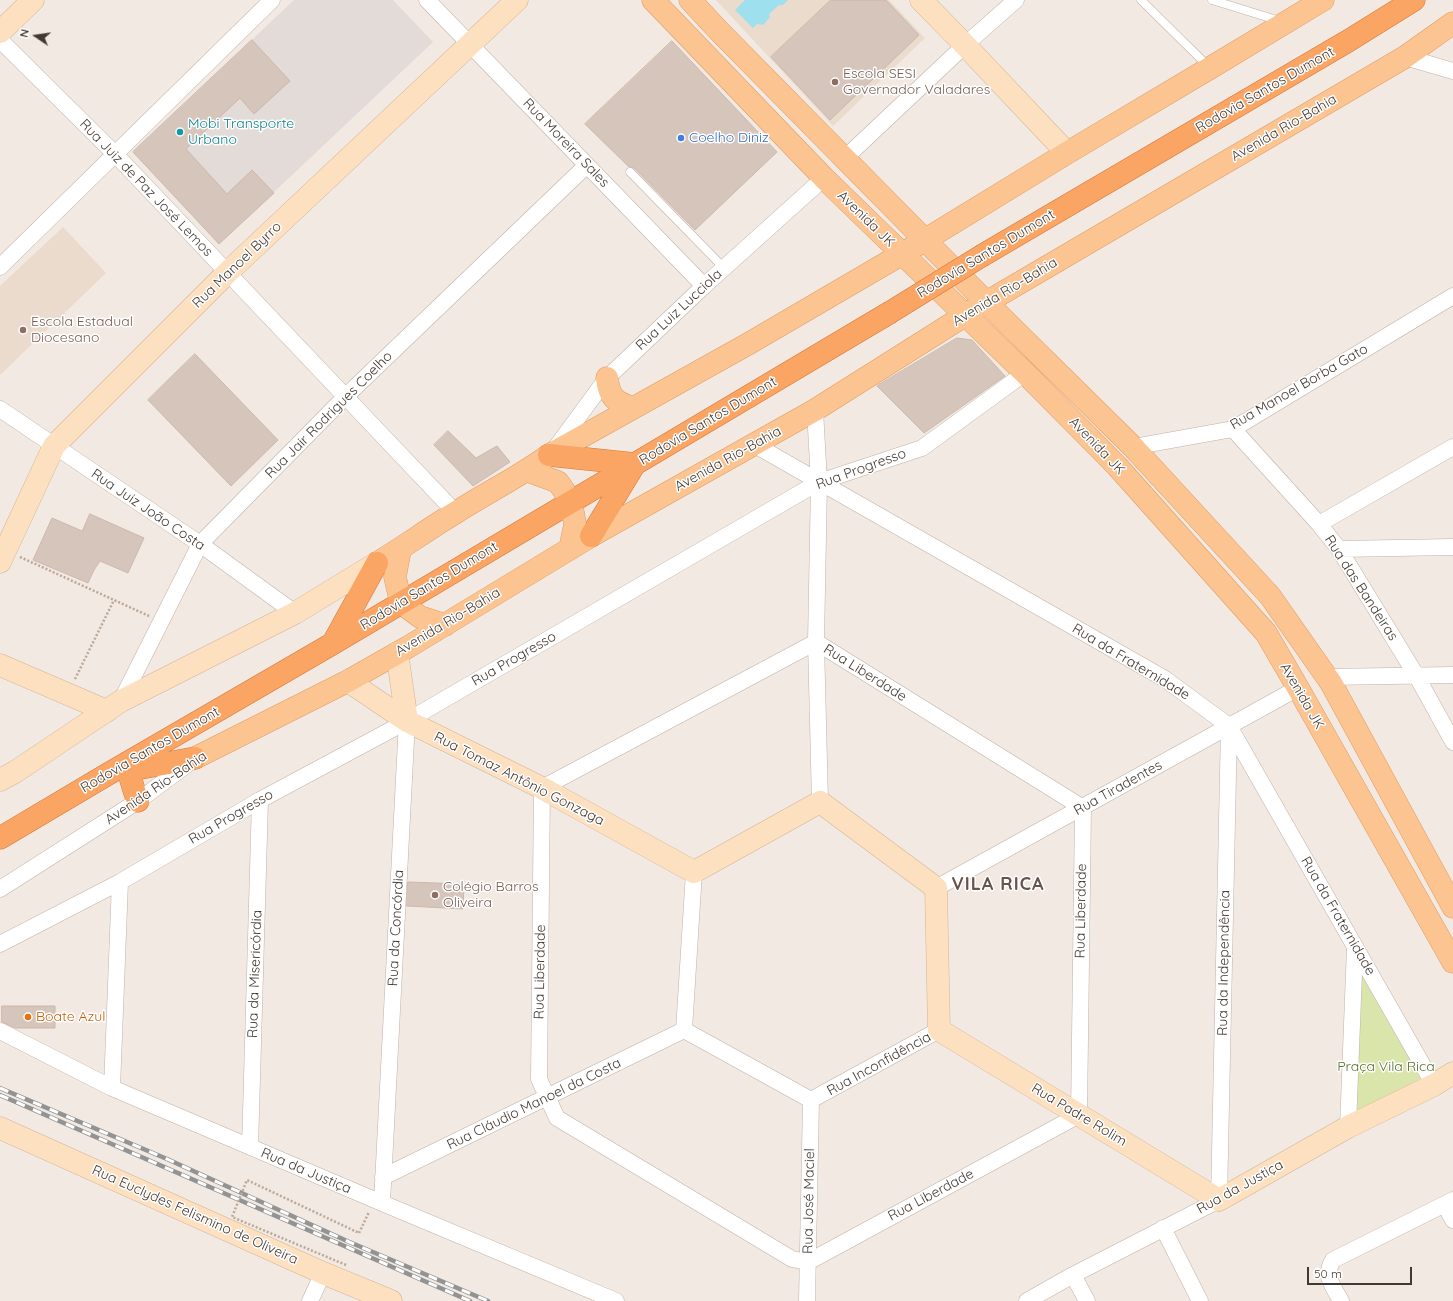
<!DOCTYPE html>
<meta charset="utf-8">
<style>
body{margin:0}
#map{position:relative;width:1453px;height:1301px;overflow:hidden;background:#f1e9e2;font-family:Quicksand,sans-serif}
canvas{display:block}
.north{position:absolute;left:16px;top:16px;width:40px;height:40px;-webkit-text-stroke:3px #fff;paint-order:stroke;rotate:283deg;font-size:11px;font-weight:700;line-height:16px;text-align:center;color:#423933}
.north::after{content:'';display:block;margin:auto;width:14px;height:18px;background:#423933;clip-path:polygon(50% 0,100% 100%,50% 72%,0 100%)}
.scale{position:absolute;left:1307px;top:1267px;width:105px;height:18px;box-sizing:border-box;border:2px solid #423933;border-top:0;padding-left:5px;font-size:12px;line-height:14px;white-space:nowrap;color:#423933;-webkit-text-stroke:3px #fff;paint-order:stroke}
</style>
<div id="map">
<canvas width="1453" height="1301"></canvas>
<div class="north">N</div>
<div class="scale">50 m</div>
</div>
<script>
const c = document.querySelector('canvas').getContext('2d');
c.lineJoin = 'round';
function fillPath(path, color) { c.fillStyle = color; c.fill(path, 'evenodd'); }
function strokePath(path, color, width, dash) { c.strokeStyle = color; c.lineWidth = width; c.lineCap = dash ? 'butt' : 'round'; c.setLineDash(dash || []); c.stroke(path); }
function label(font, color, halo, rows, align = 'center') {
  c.font = font + ' Quicksand,sans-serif'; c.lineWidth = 3; c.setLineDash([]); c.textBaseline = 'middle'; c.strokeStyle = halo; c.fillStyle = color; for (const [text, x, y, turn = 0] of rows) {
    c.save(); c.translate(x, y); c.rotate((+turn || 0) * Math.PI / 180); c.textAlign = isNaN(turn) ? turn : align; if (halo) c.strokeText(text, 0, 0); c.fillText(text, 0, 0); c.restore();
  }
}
fillPath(new Path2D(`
 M294,0H393L433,42L219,244L133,152Z`), '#e3dbd8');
fillPath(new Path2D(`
 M716,0H889L925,38L833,126Z
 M63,227L106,273L0,375V286Z`), '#eadbcc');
fillPath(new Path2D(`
 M1360,961L1423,1077L1357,1114Z`), '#d9e5ab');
fillPath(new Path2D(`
 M745,0H788L783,5H779L769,14L770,17L763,25L757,24L753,28L735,10Z`), '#9fe0ee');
const building = new Path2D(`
 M831,0H886L919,35L830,120L771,57Z
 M252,40L290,81L254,114L240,98L186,149L227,194L252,170L274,193L219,244L133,152Z
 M672,41L777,152L695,230L634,168L629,167L585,124Z
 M957,338L972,340L1005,376L924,433L877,386Z
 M195,354L278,440L231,486L148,400Z
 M448,431L476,458L497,446L510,462L473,486L434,445Z
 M90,514L144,538L128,573L100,561L94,570L88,583L33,560L52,518L82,531Z
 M408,882L464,884L463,909L407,906Z
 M2,1006H55V1028H15L2,1022Z`);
fillPath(building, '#d5c5bb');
strokePath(building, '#cdb8ac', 1);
const lane = new Path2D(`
 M1141,0L1209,67
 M1212,0L1280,21
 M630,172L724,268`);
const street = new Path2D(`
 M427,0L704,286
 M0,40L115,154L455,512
 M1405,57L1453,71
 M845,158L965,45L1016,0
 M0,267L272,0
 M0,409L200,544L295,613
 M815,410L819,482L816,642L820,802
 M1233,429L1319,524L1339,549L1416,675L1453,742
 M755,445L1165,679L1229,726L1434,1085
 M1133,447L1233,429L1453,296
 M554,450L607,378L704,286L824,178
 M1319,524L1453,447
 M1339,549L1453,547
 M816,642L1083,808L1079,1115L808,1262L792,1259L557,1118L539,1079L542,788Z
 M1326,677L1453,675
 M121,701L200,544L346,396L587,165
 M694,872L684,1030L811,1100L939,1030
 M936,888L1298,688
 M0,889L138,801L193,760
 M0,944L120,882L260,800L400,725L819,482L922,448L1025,373
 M0,1031L112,1088L382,1203L616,1301
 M112,1088L120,882
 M1348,1127L1355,947
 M250,1147L260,800
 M383,1177L684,1030
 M382,1203L407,721
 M1445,1205L1453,1220
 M1163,1228L1200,1301
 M1073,1275L1087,1301
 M310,1301L323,1273
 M807,1301L811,1100
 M1027,1301L1073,1275L1219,1200L1229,726
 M1341,1301C1333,1286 1323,1276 1333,1260L1453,1200`);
const secondary = new Path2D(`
 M921,0L965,45L1067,153
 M0,32L33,0
 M0,562L54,446L228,272L517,0
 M397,653L407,721
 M0,665L107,711
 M348,681L407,721L542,788L694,872L820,802L936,888L939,1030L1219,1200L1348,1127L1434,1085L1453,1073
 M0,780L15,772L121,701L295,613L377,563
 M0,1128L323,1273L391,1301`);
const primary = new Path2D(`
 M653,0L824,178L1025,373L1117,466L1266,633L1298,688L1453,962
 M690,0L719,31L986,302L1133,447L1270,596L1331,683L1453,907
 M607,378C609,397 615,402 633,408
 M528,471L558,482L571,501L575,524L570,549
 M400,550L395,577L401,603L420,617L445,625
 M377,563C404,547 428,529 455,513C486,493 519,477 549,455L748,344L902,254L1067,153L1210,68L1323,0
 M195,758L348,681L408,647L591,536L815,410L975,309L1405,57L1453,23`);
const highway = new Path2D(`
 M983,255L1348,41L1414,0
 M549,455L635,464
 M591,536L633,467
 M333,643L377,563
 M128,770L134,790L138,801
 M125,771L195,758
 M0,838L108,774L332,644L889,313`);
strokePath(lane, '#bfb2a9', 9);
strokePath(street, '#bfb2a9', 17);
strokePath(secondary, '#d3b495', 23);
strokePath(primary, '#e09c61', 23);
strokePath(highway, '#d97534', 23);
strokePath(new Path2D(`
 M20,557L149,616
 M75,679L114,600
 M359,1233L369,1212`), '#bda797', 2.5, [2, 2]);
strokePath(lane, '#fff', 8);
strokePath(street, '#fff', 16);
strokePath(secondary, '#fde0c0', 22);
strokePath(primary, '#fcc491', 22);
strokePath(highway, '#faa564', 22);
const rail = new Path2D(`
 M0,1088L167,1159L347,1241L488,1301
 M0,1095L470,1301`);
strokePath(rail, '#939393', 4.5);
strokePath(rail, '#fff', 3, [9]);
const highwayBridge = new Path2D(`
 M889,313L983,255`);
strokePath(highwayBridge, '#d97534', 23, []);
strokePath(new Path2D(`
 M346,1265L232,1217L247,1180L359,1233`), '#bda797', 2.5, [2, 2]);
strokePath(highwayBridge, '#faa564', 22);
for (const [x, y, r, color] of [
 [835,82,4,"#8d6e63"],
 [180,132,4,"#0f9aa8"],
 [681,138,4,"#3f7fe0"],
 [23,330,4,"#8d6e63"],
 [435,895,4,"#8d6e63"],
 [28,1017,4,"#e8710a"]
]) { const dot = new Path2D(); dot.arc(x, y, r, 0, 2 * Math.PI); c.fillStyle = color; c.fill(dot); strokePath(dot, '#fff', 1.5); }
label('14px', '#785e54', '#fff', [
 ["Escola SESI",843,74],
 ["Governador Valadares",843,90],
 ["Escola Estadual",31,322],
 ["Diocesano",31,338],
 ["Colégio Barros",443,887],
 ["Oliveira",443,903]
], 'left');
label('14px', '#423933', '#fff', [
 ["Rodovia Santos Dumont",1265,90,-30],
 ["Avenida Rio-Bahia",1284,128,-30],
 ["Rua Moreira Sales",566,143,46],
 ["Rua Juiz de Paz José Lemos",146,188,46],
 ["Avenida JK",866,219,44],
 ["Rodovia Santos Dumont",986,254,-31],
 ["Rua Manoel Byrro",237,265,-44],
 ["Avenida Rio-Bahia",1005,292,-31],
 ["Rua Luiz Lucciola",679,310,-43],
 ["Rua Manoel Borba Gato",1299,387,-30],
 ["Rua Jair Rodrigues Coelho",329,415,-45],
 ["Rodovia Santos Dumont",708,421,-31],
 ["Avenida JK",1097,446,46],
 ["Avenida Rio-Bahia",728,459,-29],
 ["Rua Progresso",861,469,-20],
 ["Rua Juiz João Costa",148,510,34],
 ["Rodovia Santos Dumont",429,586,-31],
 ["Rua das Bandeiras",1361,588,57],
 ["Avenida Rio-Bahia",448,622,-31],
 ["Rua Progresso",514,659,-30],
 ["Rua da Fraternidade",1131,662,31],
 ["Rua Liberdade",865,673,32],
 ["Avenida JK",1302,696,60],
 ["Rodovia Santos Dumont",150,750,-30],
 ["Rua Tomaz Antônio Gonzaga",519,779,27],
 ["Avenida Rio-Bahia",156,788,-34],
 ["Rua Tiradentes",1118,788,-29],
 ["Rua Progresso",231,817,-30],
 ["Rua Liberdade",1081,911,-89],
 ["Rua da Fraternidade",1338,916,60],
 ["Rua da Concórdia",396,928,-87],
 ["Rua da Independência",1224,963,-89],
 ["Rua Liberdade",540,972,-89],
 ["Rua da Misericórdia",255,974,-88],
 ["Rua Inconfidência",879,1064,-29],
 ["Rua Cláudio Manoel da Costa",534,1104,-26],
 ["Rua Padre Rolim",1079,1115,31],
 ["Rua da Justiça",306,1171,23],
 ["Rua da Justiça",1240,1187,-29],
 ["Rua Liberdade",931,1195,-28],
 ["Rua José Maciel",809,1201,-89],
 ["Rua Euclydes Felismino de Oliveira",195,1215,24]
]);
label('14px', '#0d838f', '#fff', [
 ["Mobi Transporte",188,124],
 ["Urbano",188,140]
], 'left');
label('14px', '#366cbe', '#fff', [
 ["Coelho Diniz",689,138]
], 'left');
label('14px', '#c56008', '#fff', [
 ["Boate Azul",36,1017]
], 'left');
label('14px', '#567229', '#fff', [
 ["Praça Vila Rica",1386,1067]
]);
c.letterSpacing = '1px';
label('bold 18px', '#65544b', '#fff', [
 ["VILA RICA",998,885]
]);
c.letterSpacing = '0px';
</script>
